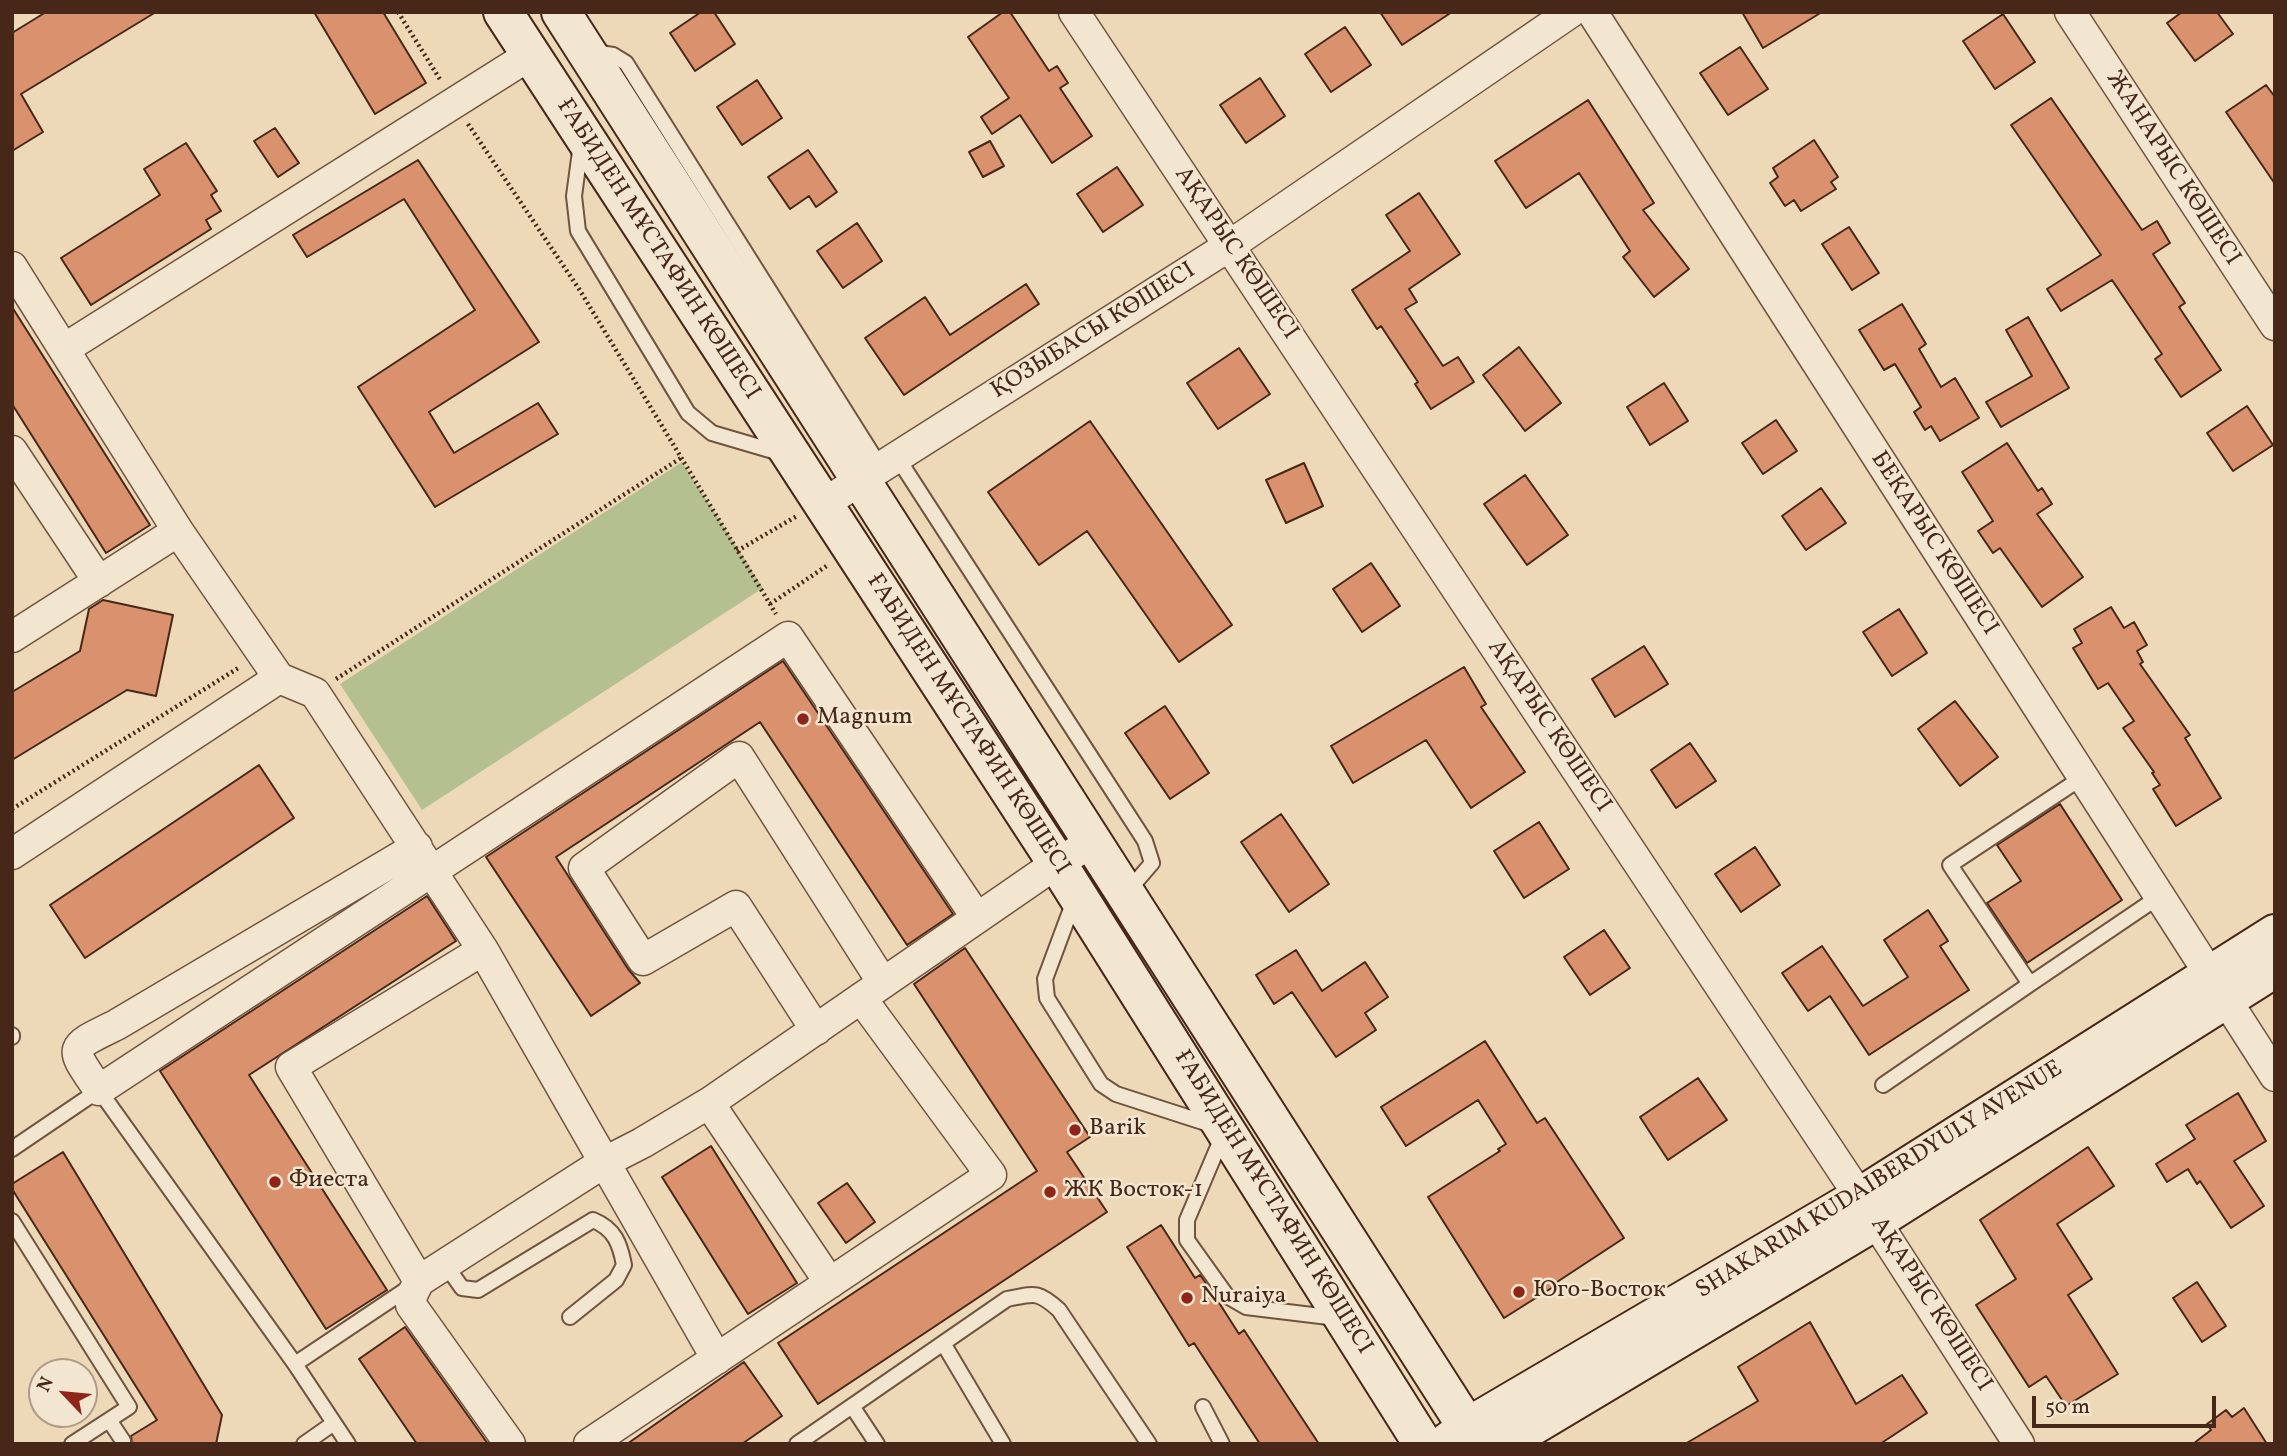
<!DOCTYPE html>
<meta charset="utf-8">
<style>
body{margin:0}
#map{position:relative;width:2287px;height:1456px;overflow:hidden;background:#edd9b7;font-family:Vollkorn,serif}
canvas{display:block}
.frame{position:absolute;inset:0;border:14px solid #462718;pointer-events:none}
.north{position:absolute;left:28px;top:1358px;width:70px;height:70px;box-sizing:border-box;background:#f3e6d0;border:2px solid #ae9a86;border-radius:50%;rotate:296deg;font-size:19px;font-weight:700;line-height:28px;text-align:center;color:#462718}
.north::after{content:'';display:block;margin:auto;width:24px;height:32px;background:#8f2418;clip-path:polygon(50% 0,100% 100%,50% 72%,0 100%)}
.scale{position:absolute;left:2032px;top:1396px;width:184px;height:32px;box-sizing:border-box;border:4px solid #462718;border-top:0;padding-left:9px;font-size:21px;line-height:24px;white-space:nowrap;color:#462718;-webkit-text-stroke:5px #f3e6d0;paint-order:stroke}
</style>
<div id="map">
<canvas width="2287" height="1456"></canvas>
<div class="frame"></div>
<div class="north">N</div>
<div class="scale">50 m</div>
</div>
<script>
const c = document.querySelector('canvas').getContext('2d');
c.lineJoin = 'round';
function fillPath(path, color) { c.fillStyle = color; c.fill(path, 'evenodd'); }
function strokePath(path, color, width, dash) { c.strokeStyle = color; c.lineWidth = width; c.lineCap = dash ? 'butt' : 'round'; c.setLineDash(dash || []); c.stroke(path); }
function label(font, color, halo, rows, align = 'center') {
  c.font = font + ' Vollkorn,serif'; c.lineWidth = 5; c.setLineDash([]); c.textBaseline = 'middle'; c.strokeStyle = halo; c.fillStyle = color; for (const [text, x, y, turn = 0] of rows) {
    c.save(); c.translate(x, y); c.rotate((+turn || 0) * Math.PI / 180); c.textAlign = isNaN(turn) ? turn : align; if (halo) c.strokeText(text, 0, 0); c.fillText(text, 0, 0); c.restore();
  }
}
fillPath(new Path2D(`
 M682,462L763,588L422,810L340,684Z`), '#b5c090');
const building = new Path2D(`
 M46,12H156L21,94L43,132L12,151V33Z
 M314,12H383L426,83L375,114Z
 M701,12H714L735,44L695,71L670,33Z
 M1003,12H1010L1049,71L1057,66L1068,83L1060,88L1092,136L1052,163L1020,115L992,134L981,117L1009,98L968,37Z
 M1380,12H1452L1402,45Z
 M1742,12H1822L1763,48Z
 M2182,12H2217L2233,34L2195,61L2167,23Z
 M2003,14L2035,62L1995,89L1963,41Z
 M1345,27L1371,65L1331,92L1305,54Z
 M1740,47L1768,89L1728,115L1700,73Z
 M1260,78L1285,116L1246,143L1220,105Z
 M757,80L782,118L742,145L717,107Z
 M2266,85L2275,97V184L2226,112Z
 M2051,98L2142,230L2157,221L2170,243L2153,254L2185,303L2179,307L2221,370L2181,397L2155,359L2162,354L2112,280L2061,311L2047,289L2101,255L2011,125Z
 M1588,100L1654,203L1643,210L1689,269L1654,297L1623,257L1630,251L1579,173L1526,208L1495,161Z
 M275,128L299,163L278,177L254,141Z
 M1814,140L1838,177L1831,182L1836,189L1801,211L1794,200L1785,206L1770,183L1778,177L1773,168Z
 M990,141L1004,166L983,177L969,152Z
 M186,143L217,191L211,195L221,211L206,220L211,229L91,305L61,258L160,195L144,169Z
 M808,150L837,192L816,207L809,196L790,209L768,177Z
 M418,160L539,342L429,412L454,453L538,403L558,434L435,507L358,387L475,310L404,199L307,257L293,235Z
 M1117,167L1143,205L1103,232L1077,194Z
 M1419,193L1460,254L1409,289L1417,302L1405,309L1443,366L1458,357L1474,382L1431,409L1415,384L1418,382L1381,326L1377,329L1352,290L1410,251L1386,215Z
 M857,223L882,261L843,288L817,251Z
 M1849,227L1879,273L1852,290L1822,244Z
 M1026,284L1039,304L904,395L865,338L925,297L950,335Z
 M1902,304L1926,344L1919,349L1941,387L1955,378L1979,418L1940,441L1931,426L1925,430L1914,412L1921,407L1895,364L1884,370L1859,330Z
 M12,307L150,525L106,553L12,404Z
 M2028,317L2069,388L2001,427L1986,402L2032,376L2006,330Z
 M1519,347L1561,403L1525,431L1483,375Z
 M1239,348L1270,394L1218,429L1187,383Z
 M1664,383L1688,421L1650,445L1627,407Z
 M2247,406L2273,445L2233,471L2207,433Z
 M1776,420L1797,451L1763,474L1742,443Z
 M1090,421L1232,625L1179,662L1087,531L1039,565L988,492Z
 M2007,443L2038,491L2042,488L2052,504L2037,514L2083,577L2042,607L2000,548L1993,553L1978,531L1993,521L1962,472Z
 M1304,463L1323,506L1286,523L1266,480Z
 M1525,475L1568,535L1527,565L1484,504Z
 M1821,488L1846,523L1806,550L1782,516Z
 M1371,563L1400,606L1362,632L1333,589Z
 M103,600L173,615L156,696L127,690L12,760V692L80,651L89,609Z
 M2111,607L2124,628L2134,622L2147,645L2137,651L2143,662L2140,664L2190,735L2185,738L2221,798L2176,826L2153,789L2160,785L2152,773L2154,772L2123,728L2134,721L2108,683L2098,689L2073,648L2082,643L2074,629Z
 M1899,609L1927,653L1892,676L1863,632Z
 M1644,646L1668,684L1615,717L1592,679Z
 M783,661L953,914L907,945L760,722L556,857L628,969L640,983L591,1016L486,857Z
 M1464,667L1486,704L1481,707L1525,772L1471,808L1426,740L1353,783L1331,746Z
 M1955,701L1998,757L1960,786L1918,729Z
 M1165,706L1209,773L1170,799L1125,733Z
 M1690,743L1716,781L1676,808L1651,770Z
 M259,765L294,818L85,958L50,905Z
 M2060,804L2122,900L2027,963L1987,903L2021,881L1997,845Z
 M1281,814L1329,884L1289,912L1241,842Z
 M1539,822L1569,869L1524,898L1494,851Z
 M1755,847L1780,885L1741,912L1715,874Z
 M427,896L456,941L249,1075L387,1290L326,1329L160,1071Z
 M1928,910L1948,941L1940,946L1969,990L1869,1055L1830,996L1808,1011L1782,973L1822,946L1863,1006L1908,977L1884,940Z
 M1604,930L1630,968L1590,995L1564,957Z
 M965,948L1090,1137L1067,1152L1107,1212L818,1404L778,1343L1037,1171L914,984Z
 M1296,950L1322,991L1365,962L1388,997L1365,1013L1376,1030L1336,1057L1292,992L1274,1004L1256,975Z
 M1485,1041L1537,1123L1545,1118L1624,1238L1557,1282L1558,1284L1504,1318L1428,1197L1500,1151L1498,1149L1506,1144L1478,1100L1406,1146L1381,1107Z
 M1698,1078L1727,1120L1668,1160L1640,1117Z
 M2238,1093L2266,1141L2234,1161L2264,1206L2231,1228L2200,1181L2197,1184L2188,1169L2167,1182L2156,1164L2195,1139L2186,1125Z
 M711,1146L797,1283L748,1314L662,1177Z
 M2088,1147L2114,1186L2057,1224L2092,1279L2068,1295L2118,1374L2066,1406L2046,1376L2029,1387L1976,1305L2016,1279L1980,1220Z
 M63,1152L222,1415L216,1444H132L131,1436L157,1420L12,1189V1184Z
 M847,1183L875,1222L846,1243L818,1203Z
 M1161,1225L1195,1278L1200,1275L1209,1287L1239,1334L1244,1330L1319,1444H1260L1194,1343L1189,1346L1127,1247Z
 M2197,1282L2226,1326L2202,1342L2173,1298Z
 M1810,1322L1856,1404L1902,1375L1927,1413L1880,1444H1685L1758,1401L1738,1367Z
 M405,1327L488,1444H417L359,1359Z
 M744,1362L782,1416L742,1444H627Z
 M2244,1408L2267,1444H2193L2211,1430L2207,1424L2226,1410L2232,1417Z`);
fillPath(building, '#d9926d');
strokePath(building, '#462718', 2);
const lane = new Path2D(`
 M594,52L613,55L626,63L881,468
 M581,144L574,196L578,231L688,413L712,433L780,453
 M897,457L1145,841L1152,863L1128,891
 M2083,777L1950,865L2030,984L2160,896
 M1074,901L1045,979L1047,998L1101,1084L1116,1094L1212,1125
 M12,1035V1037
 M1883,1085L2030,984
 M1223,1135L1187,1220V1240L1227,1296L1246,1307L1337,1318
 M12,1149L99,1090L295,1364L348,1444
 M12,1221L129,1407L72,1444
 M445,1264L462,1288L478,1290L593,1220C615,1229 620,1244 624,1265L616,1280L570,1317
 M943,1343L1003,1444
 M295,1364L410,1287
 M852,1406L877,1444
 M1203,1407L1222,1444
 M109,1420L123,1441
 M304,1444L334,1423
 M797,1444L1007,1299C1034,1294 1037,1290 1059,1310L1149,1444`);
const street = new Path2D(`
 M1074,12L1860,1197L2019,1444
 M1592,12L2275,1076
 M2070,12L2275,325
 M12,267L178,531
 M64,349L530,55
 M12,451L99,582
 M823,504L1229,246L1571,12
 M12,637L178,531L279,678L315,693L483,950
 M417,847L116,1025C67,1049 69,1046 99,1090L788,637L977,918
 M12,854L279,678
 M816,1030L736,906L643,960L584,868L739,757L883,983
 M709,1103L830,1283
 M419,1281L412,1295L411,1305L510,1444
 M717,1359L483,950L291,1067L419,1281L603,1163L642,1143L709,1103L1057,863L1093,842
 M589,1444L991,1175L861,998`);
const secondary = new Path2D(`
 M503,12L1057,863L1423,1444
 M561,12L1478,1444
 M1448,1442L1468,1427L1860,1197L2275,934
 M1502,1444L1875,1221L2275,968`);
strokePath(lane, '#705440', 18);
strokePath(street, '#705440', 33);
strokePath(secondary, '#462718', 42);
strokePath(new Path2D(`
 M398,12L441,81
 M468,124L579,289L776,614
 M737,551L797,516
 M770,604L828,565
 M336,679L681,458
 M12,809L240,667`), '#462718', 4.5, [2, 3.5]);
strokePath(lane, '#f3e6d0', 14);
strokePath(street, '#f3e6d0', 30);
strokePath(secondary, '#f3e6d0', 38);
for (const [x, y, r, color] of [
 [803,719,7,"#8f2418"],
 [1075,1130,7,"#8f2418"],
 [275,1182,7,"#8f2418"],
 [1050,1192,7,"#8f2418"],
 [1519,1292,7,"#8f2418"],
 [1187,1298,7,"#8f2418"]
]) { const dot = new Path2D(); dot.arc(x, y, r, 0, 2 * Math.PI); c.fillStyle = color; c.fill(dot); strokePath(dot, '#f3e6d0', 2.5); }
label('24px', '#462718', '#f3e6d0', [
 ["ЖАНАРЫС КӨШЕСІ",2172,169,57],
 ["ҒАБИДЕН МҰСТАФИН КӨШЕСІ",657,250,57],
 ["АҚАРЫС КӨШЕСІ",1235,254,56],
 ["ҚОЗЫБАСЫ КӨШЕСІ",1094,332,-32],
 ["БЕКАРЫС КӨШЕСІ",1933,544,57],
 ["ҒАБИДЕН МҰСТАФИН КӨШЕСІ",967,725,57],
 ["АҚАРЫС КӨШЕСІ",1548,727,56],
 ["SHAKARIM KUDAIBERDYULY AVENUE",1880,1181,-32],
 ["ҒАБИДЕН МҰСТАФИН КӨШЕСІ",1272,1203,58],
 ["АҚАРЫС КӨШЕСІ",1930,1305,57]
]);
label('24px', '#462718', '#f3e6d0', [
 ["Magnum",817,719],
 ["Barik",1089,1130],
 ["Фиеста",289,1182],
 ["ЖК Восток-1",1064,1192],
 ["Юго-Восток",1533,1292],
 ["Nuraiya",1201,1298]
], 'left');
</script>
